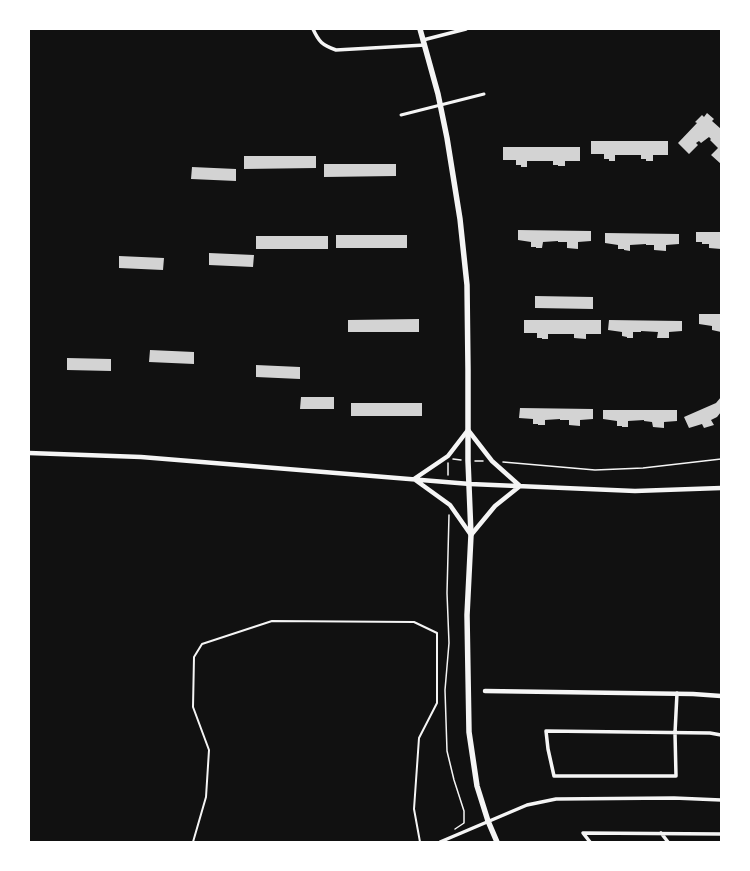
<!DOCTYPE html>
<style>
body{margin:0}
#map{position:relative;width:750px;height:871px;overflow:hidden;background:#111;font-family:Jost,sans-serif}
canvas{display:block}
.frame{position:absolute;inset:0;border:30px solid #fff;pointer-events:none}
</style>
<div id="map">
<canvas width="750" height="871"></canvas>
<div class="frame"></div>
</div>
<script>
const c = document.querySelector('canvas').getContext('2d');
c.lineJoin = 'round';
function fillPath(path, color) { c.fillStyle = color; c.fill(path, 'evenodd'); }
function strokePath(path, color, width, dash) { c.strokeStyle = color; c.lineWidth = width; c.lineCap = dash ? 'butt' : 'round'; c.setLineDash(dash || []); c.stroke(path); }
fillPath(new Path2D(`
 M707,113L714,119L712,121L721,129V164L711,155L718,148L710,140L711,139L709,137L701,143L699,141L696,143L698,145L689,154L678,143L697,123L695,122L702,115L704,117Z
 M591,141H668V155H653V161H646V159H641V155H615V161H609V159H604V154H591Z
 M503,147H580V161H565V166H558V165H553V161H527V167H521V165H516V160H503Z
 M244,156H316V168L244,169Z
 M324,164H396V176L324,177Z
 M192,167L236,169V181L191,179Z
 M518,230L591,231V241L578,242V249L567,248V242H558V241L543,242L542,248H536V247H531V242L518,240Z
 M696,232H721V249L709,248V244H702V242H696Z
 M605,233L679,234V244L666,245V251L654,250V245H646V244L630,245V251L624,250V249H618V245L605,243Z
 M336,235H407V248H336Z
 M256,236H328V249H256Z
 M209,253L254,255L253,267L209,265Z
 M119,256L164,258L163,270L119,268Z
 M535,296L593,297V309L535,308Z
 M699,314H721V332L712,330V326L699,324Z
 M419,319V332H348V320Z
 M524,320H601V334H586V339L574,338V334H548V339H542V338H537V333H524Z
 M609,320L682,321V331L669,332V338H657L658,332L641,331V332H633V338H627V337L622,336V332L608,330Z
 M150,350L194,352V364L149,362Z
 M67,358L111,359V371L67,370Z
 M256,365L300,367V379L256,377Z
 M301,397H334V409H300Z
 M721,397V412L717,417L711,420L714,425L704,428L702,424L689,428L684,417L716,403Z
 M351,403H422V416H351Z
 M520,408L593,409V419L580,420V426L569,425V420H560V419L545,420V425H538V424H533V419L519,418Z
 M603,410H677V421L664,422V428L653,427L652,422L644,421V420L628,421V427H622V426H617V421L603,419Z`), '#d3d3d3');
strokePath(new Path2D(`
 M453,459L461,460
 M475,461H483
 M503,462L595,470L643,468L721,459
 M448,463V475
 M449,515L447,593L449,643L445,690L447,751L454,780L464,811V823L455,829`), '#f5f5f5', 1.5);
strokePath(new Path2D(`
 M193,842L206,797L209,750L193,707L194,657L202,644L272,621L414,622L437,633V703L419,738L414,809L420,842`), '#f5f5f5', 2);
strokePath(new Path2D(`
 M401,115L484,94`), '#f5f5f5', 3);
strokePath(new Path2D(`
 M313,29C319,42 322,45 336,50L425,45
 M423,40L466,29
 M677,693L675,733L676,776H554L548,749L546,731L710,733L721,735
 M661,833L668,842
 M440,842L527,805L556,799L674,798L721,800
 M590,842L583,833L721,834`), '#f5f5f5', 3.5);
strokePath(new Path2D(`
 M468,430L492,461L520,486L495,506L471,535L450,505L414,479L448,456Z
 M29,453L141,457L470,484L635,491L721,488
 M485,691L693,694L721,696`), '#f5f5f5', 4.5);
strokePath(new Path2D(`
 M420,29L438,94L447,138L460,219L467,285L468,370V461L471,535L467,615L469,732L477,786L488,821L497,842`), '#f5f5f5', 5.5);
</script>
